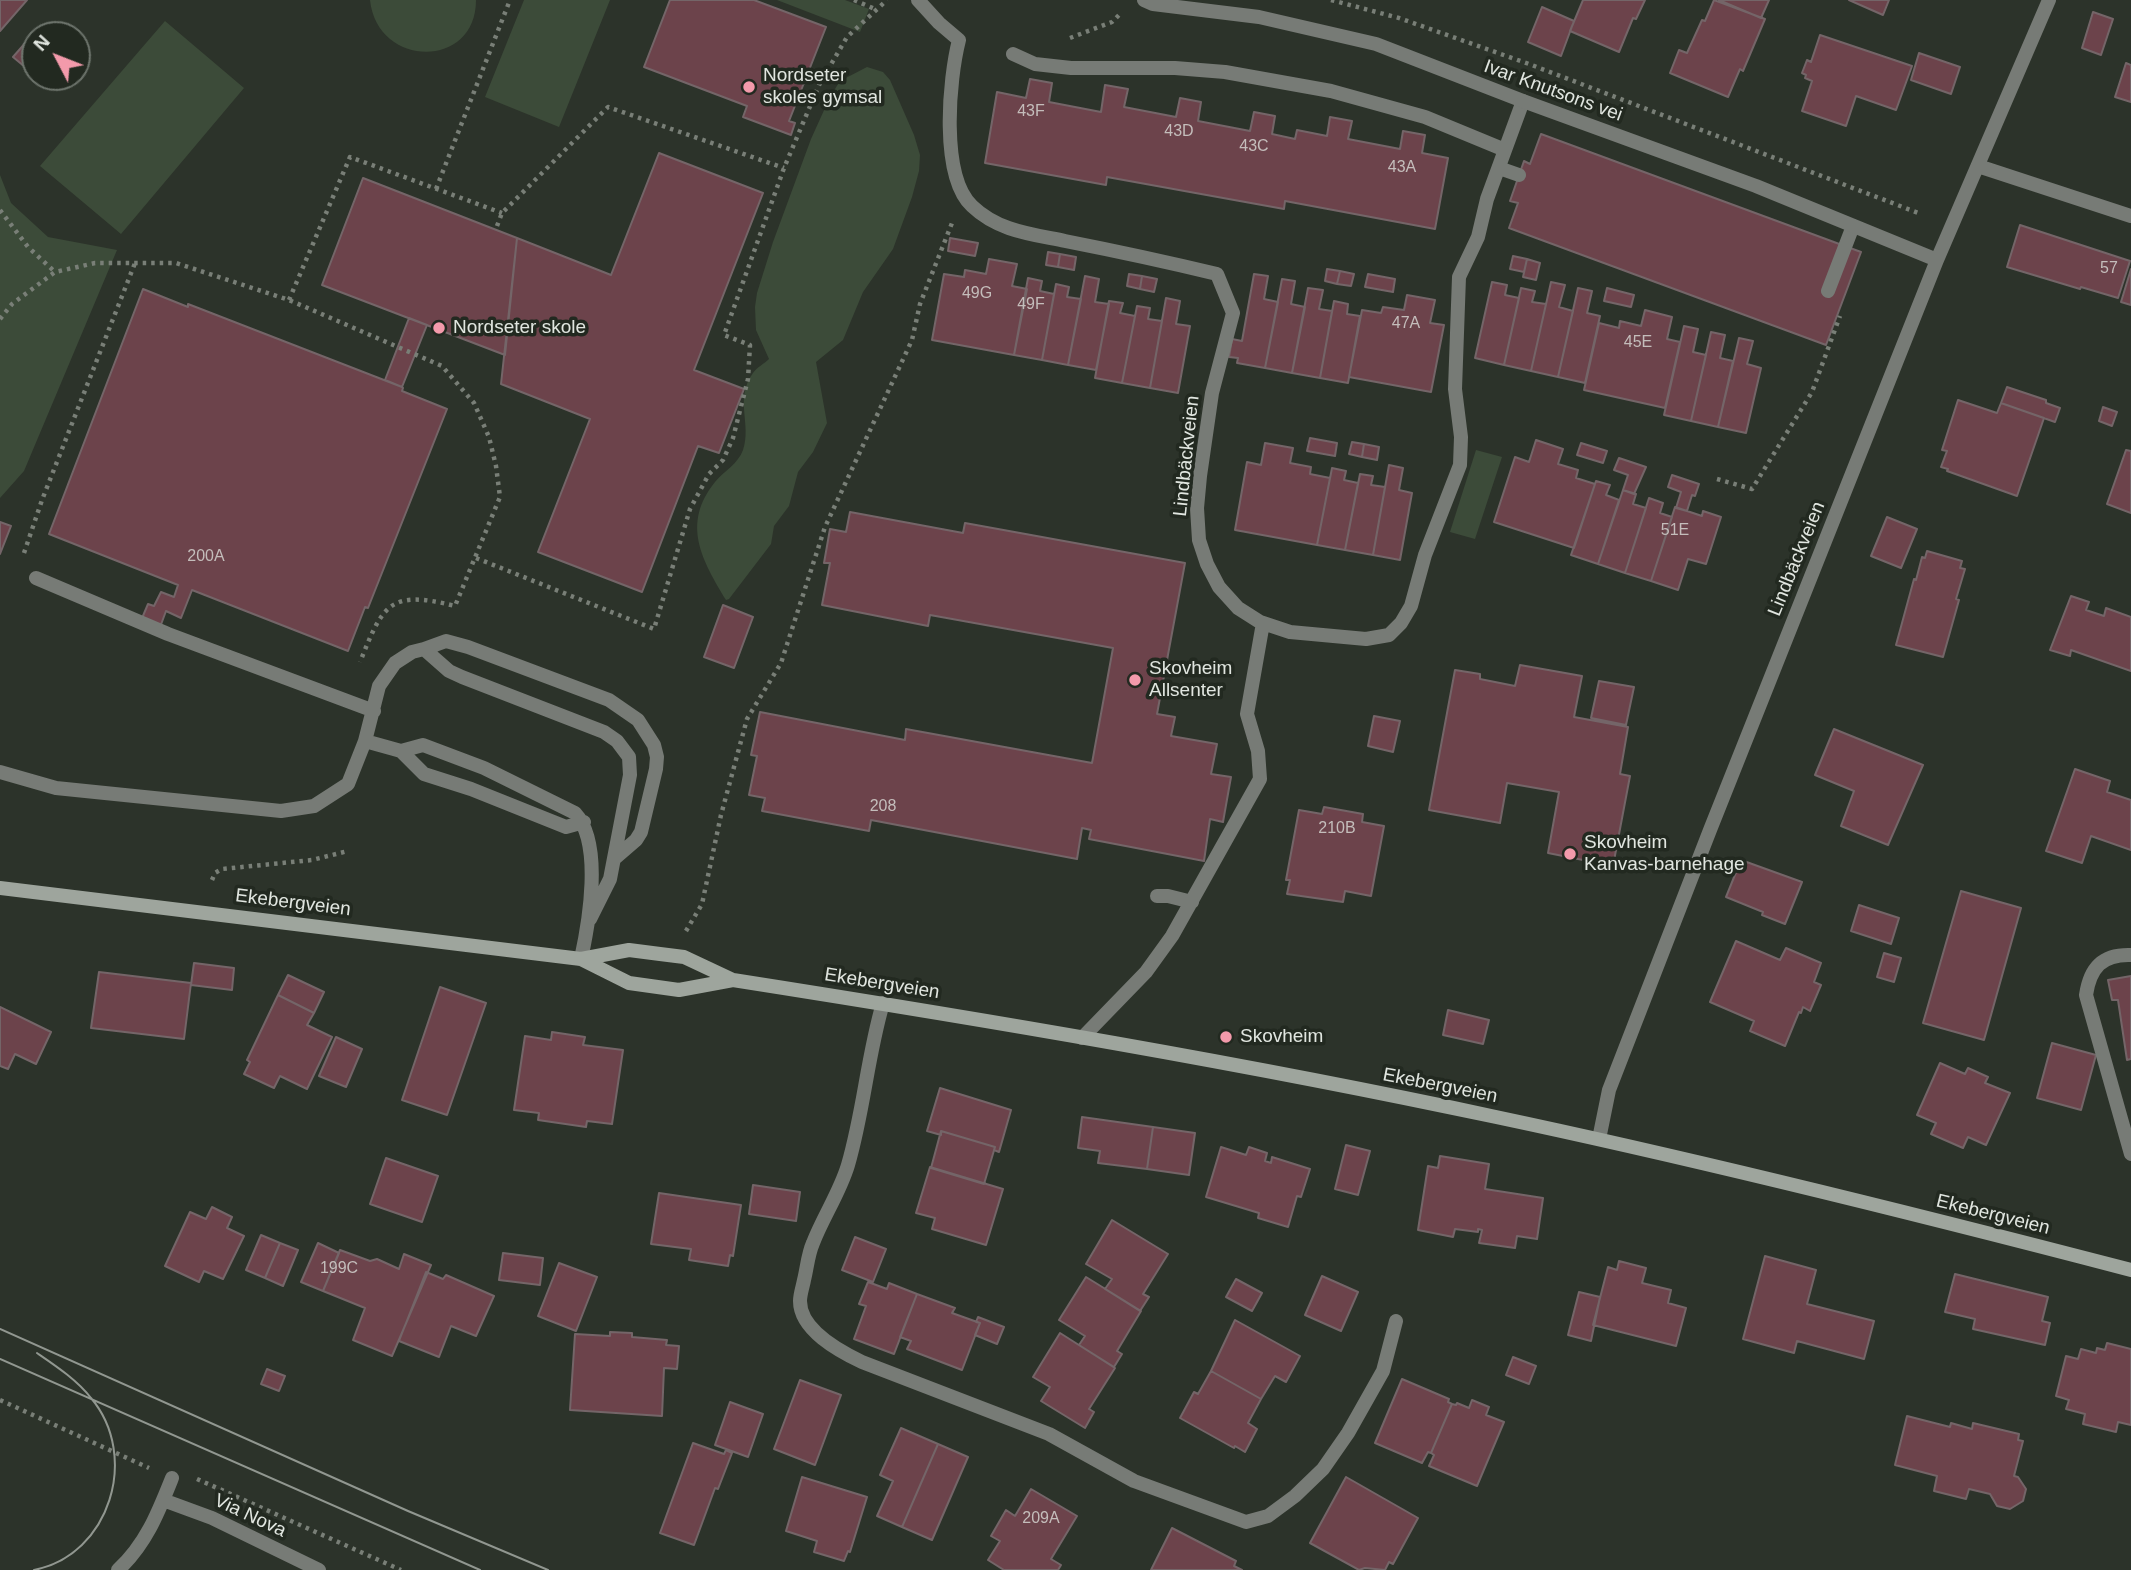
<!DOCTYPE html>
<meta charset="utf-8">
<style>
body{margin:0}
#map{position:relative;width:2131px;height:1570px;overflow:hidden;background:#2c332a;font-family:Arial,sans-serif}
canvas{display:block}
.north{position:absolute;left:21px;top:21px;width:70px;height:70px;box-sizing:border-box;background:#222920;border:2px solid #6e756d;border-radius:50%;rotate:312deg;font-size:19px;font-weight:700;line-height:28px;text-align:center;color:#e1e6e0}
.north::after{content:'';display:block;margin:auto;width:24px;height:32px;background:#f39aab;clip-path:polygon(50% 0,100% 100%,50% 72%,0 100%)}
</style>
<div id="map">
<canvas width="2131" height="1570"></canvas>
<div class="north">N</div>
</div>
<script>
const c = document.querySelector('canvas').getContext('2d');
c.lineJoin = 'round';
function fillPath(path, color) { c.fillStyle = color; c.fill(path, 'evenodd'); }
function strokePath(path, color, width, dash) { c.strokeStyle = color; c.lineWidth = width; c.lineCap = dash ? 'butt' : 'round'; c.setLineDash(dash || []); c.stroke(path); }
function label(font, color, halo, rows, align = 'center') {
  c.font = font + ' Arial,sans-serif'; c.lineWidth = 7; c.setLineDash([]); c.textBaseline = 'middle'; c.strokeStyle = halo; c.fillStyle = color; for (const [text, x, y, turn = 0] of rows) {
    c.save(); c.translate(x, y); c.rotate((+turn || 0) * Math.PI / 180); c.textAlign = isNaN(turn) ? turn : align; if (halo) c.strokeText(text, 0, 0); c.fillText(text, 0, 0); c.restore();
  }
}
fillPath(new Path2D(`
 M370,0H476C476,70 377,68 370,0Z
 M524,0H610L559,127L485,97Z
 M777,0H845L869,9L860,32Z
 M165,21L244,88L121,234L40,166Z
 M867,67L883,72L890,80L914,135L920,155L919,171L912,197L893,249L863,292L843,340L816,362L827,423L813,452L798,472L789,506L774,526L771,544L729,599L726,600C702,560 681,524 715,482C724,471 738,464 743,450C752,424 734,399 753,373C757,367 764,364 769,359L756,330L755,307L757,293L773,242L811,139L830,97L840,81Z
 M0,175L11,203L48,237L117,250L24,471L0,498Z
 M1476,450L1502,457L1475,539L1450,532Z`), '#3c4b39');
const building = new Path2D(`
 M0,0H27L0,31Z
 M670,0H754L826,27L789,121L795,123L791,135L743,117L747,106L644,67Z
 M1583,0H1645L1636,19L1633,18L1619,52L1570,31Z
 M1714,0L1765,19L1743,71L1740,69L1728,97L1670,73L1679,50L1687,53L1702,20L1705,21Z
 M1719,0H1769L1761,18Z
 M1849,0H1889L1883,15Z
 M1542,7L1574,21L1561,56L1528,42Z
 M2093,12L2113,19L2101,55L2082,48Z
 M1820,35L1912,66L1896,110L1856,96L1846,126L1802,111L1812,81L1805,78L1806,75L1802,73L1807,60L1811,62Z
 M27,41L35,48V56L25,67L13,57Z
 M1919,53L1960,67L1951,94L1911,80Z
 M2126,63L2131,65V102L2115,97Z
 M1030,79L1052,83L1049,102L1101,112L1105,85L1128,89L1124,107L1176,117L1180,98L1201,102L1198,121L1250,131L1254,112L1275,116L1272,134L1295,139L1297,130L1327,136L1330,117L1352,121L1348,139L1400,149L1403,131L1425,135L1422,153L1448,158L1435,229L1285,201L1284,209L1107,177L1106,185L985,163L997,92L1026,98Z
 M1541,134L1861,252L1826,345L1509,228L1518,203L1510,201L1524,161L1530,164Z
 M659,153L763,193L694,370L744,389L719,453L698,446L642,592L538,552L590,419L501,384L517,238L611,275Z
 M363,178L517,238L505,355L322,285Z
 M2020,225L2130,261L2118,298L2081,287L2080,289L2007,267Z
 M950,238L978,243L975,256L948,251Z
 M1048,252L1060,254L1058,267L1046,265Z
 M1060,254L1076,257L1074,270L1058,267Z
 M1513,256L1527,259L1524,272L1510,269Z
 M989,259L1017,264L1012,286L1027,289L1014,355L932,340L944,274L964,277L965,270L986,274Z
 M1527,259L1540,263L1536,280L1523,277Z
 M1327,269L1340,271L1337,284L1325,281Z
 M2131,269V305L2121,302Z
 M1340,271L1354,274L1351,286L1337,284Z
 M1129,274L1142,276L1140,289L1127,286Z
 M1254,274L1268,276L1264,299L1278,302L1265,368L1237,363L1238,358L1229,357L1232,339L1242,341Z
 M1368,274L1395,279L1393,292L1365,287Z
 M1085,276L1099,279L1095,302L1109,304L1096,370L1068,365Z
 M1142,276L1157,279L1154,292L1140,289Z
 M1028,278L1042,281L1040,291L1054,294L1042,360L1014,355Z
 M1282,279L1295,281L1291,304L1305,307L1292,373L1265,368Z
 M1492,282L1507,285L1505,295L1519,298L1504,365L1475,358Z
 M1551,282L1565,285L1559,307L1573,311L1558,377L1531,371Z
 M1056,284L1069,287L1067,297L1081,299L1068,365L1042,360Z
 M1308,288L1323,290L1319,309L1332,311L1320,378L1292,373Z
 M1521,288L1535,291L1532,302L1546,304L1531,371L1504,365Z
 M1578,288L1592,291L1587,313L1600,316L1585,383L1558,377Z
 M1607,288L1634,295L1631,307L1604,301Z
 M143,289L188,307V304L402,387L403,388L402,391L447,409L368,608L365,607L348,651L192,590L181,618L166,611L159,630L140,623L148,604L154,606L161,592L174,597L178,585L49,534Z
 M1407,295L1435,300L1430,323L1444,325L1431,392L1349,377L1362,310L1381,313L1383,307L1404,310Z
 M1166,298L1180,301L1176,324L1190,326L1178,393L1150,388Z
 M1109,301L1123,303L1120,313L1135,316L1122,383L1095,378Z
 M1334,301L1348,304L1347,314L1360,316L1348,383L1320,378Z
 M1137,306L1150,308L1148,319L1162,321L1150,388L1122,383Z
 M1645,310L1672,317L1667,339L1680,342L1665,408L1584,390L1599,323L1619,328L1620,321L1641,326Z
 M409,318L427,325L402,387L385,380Z
 M1684,326L1698,329L1693,352L1706,355L1691,421L1664,415Z
 M1711,332L1725,335L1720,358L1733,361L1718,427L1691,421Z
 M1739,338L1753,341L1747,364L1761,368L1746,433L1718,427Z
 M2007,387L2046,400V403L2060,408L2055,422L2001,403Z
 M1958,400L1997,413L2001,403L2044,418L2017,496L1947,471L1948,469L1941,467L1947,451L1942,450Z
 M2103,407L2117,412L2112,426L2099,421Z
 M1310,438L1337,443L1335,456L1307,451Z
 M1536,440L1563,449L1558,464L1578,470L1576,478L1595,484L1574,548L1494,522L1515,457L1529,462Z
 M1352,442L1364,444L1362,457L1349,454Z
 M1265,443L1293,448L1290,463L1311,467L1310,474L1330,478L1317,545L1235,530L1247,462L1261,465Z
 M1581,443L1607,451L1603,463L1577,455Z
 M1364,444L1379,447L1377,460L1362,457Z
 M2126,450L2131,451V513L2107,504Z
 M1619,458L1646,467L1634,494L1623,490L1628,475L1614,470Z
 M1389,465L1403,468L1399,490L1412,493L1400,560L1373,555Z
 M1332,468L1346,471L1344,480L1358,483L1345,550L1317,545Z
 M1360,474L1373,476L1371,485L1385,487L1373,555L1345,550Z
 M1672,475L1699,484L1695,496L1692,495L1687,511L1676,508L1681,492L1668,487Z
 M1596,481L1610,485L1606,495L1619,500L1598,564L1571,555Z
 M1623,490L1636,494L1633,504L1646,508L1625,573L1598,564Z
 M1649,498L1663,503L1660,513L1672,517L1651,581L1625,573Z
 M1675,507L1702,516L1703,511L1721,517L1706,564L1688,559L1678,590L1651,581Z
 M850,512L963,533L965,523L1185,563L1157,714L1175,717L1171,736L1217,744L1211,774L1231,777L1223,822L1210,819L1204,861L1089,839L1091,830L1082,828L1077,859L871,820L869,831L762,811L765,798L749,795L757,756L751,755L760,712L905,740L906,729L1092,763L1113,648L930,615L928,626L822,605L830,563H824L830,529L846,532Z
 M1887,517L1917,529L1901,568L1871,556Z
 M0,522L11,526L0,554Z
 M1927,551L1962,561L1960,568L1965,569L1956,599L1959,600L1943,657L1896,645L1914,579L1916,580L1922,557L1925,558Z
 M2071,596L2089,602L2086,610L2104,616L2106,608L2131,617V671L2071,650L2070,656L2050,650Z
 M723,605L753,617L734,668L704,657Z
 M1520,665L1582,676L1574,717L1628,727L1620,774L1630,776L1613,866L1548,853L1559,792L1507,783L1500,823L1429,810L1455,670L1480,674V679L1515,686Z
 M1599,681L1634,687L1626,725L1591,718Z
 M1374,716L1400,721L1393,752L1368,746Z
 M1834,729L1923,765L1888,845L1841,826L1854,791L1815,775Z
 M2075,769L2110,781L2107,792L2131,800V850L2091,836L2082,863L2046,851Z
 M1324,807L1363,814L1362,822L1384,826L1371,896L1345,891L1343,902L1287,894L1290,880H1286L1299,810L1322,814Z
 M1741,860L1802,882L1785,924L1762,915L1763,912L1726,897Z
 M1961,891L2021,908L1984,1040L1923,1023Z
 M1859,905L1899,918L1891,944L1851,931Z
 M1736,941L1780,960L1786,948L1821,963L1814,982L1821,985L1810,1011L1803,1007L1801,1013L1799,1012L1785,1046L1750,1031L1754,1021L1710,1002Z
 M1884,953L1901,958L1894,982L1877,977Z
 M194,963L234,968L232,990L191,985Z
 M99,972L191,983L184,1039L91,1028Z
 M288,975L324,992L314,1013L278,995Z
 M2131,976V1059L2127,1060L2118,1000H2112L2108,980Z
 M440,987L486,1003L447,1115L402,1100Z
 M278,995L314,1013L307,1025L332,1037L307,1089L280,1076L274,1088L244,1074L250,1062L247,1060Z
 M0,1007L51,1032L36,1064L15,1054L8,1069L0,1066Z
 M1448,1010L1489,1020L1483,1044L1443,1035Z
 M552,1032L585,1037L583,1045L623,1050L612,1124L587,1121L586,1127L538,1120L539,1113L514,1110L525,1036L551,1040Z
 M336,1037L362,1049L346,1087L319,1076Z
 M2052,1043L2096,1055L2081,1110L2037,1098Z
 M1940,1063L1965,1074L1968,1068L1988,1077L1985,1083L2010,1093L1986,1145L1968,1137L1963,1148L1931,1134L1936,1123L1917,1115Z
 M940,1088L1011,1110L999,1152L994,1150L995,1147L941,1131V1135L927,1131Z
 M1082,1117L1153,1127L1147,1169L1098,1163L1100,1151L1078,1148Z
 M1153,1127L1195,1133L1189,1175L1147,1169Z
 M941,1131L995,1147L984,1184L931,1168Z
 M1346,1145L1370,1151L1358,1195L1335,1189Z
 M1221,1147L1246,1155L1249,1147L1267,1153L1265,1161L1271,1163L1272,1157L1310,1169L1301,1197L1297,1196L1288,1227L1258,1218L1259,1213L1206,1197Z
 M1440,1156L1489,1164L1485,1189L1543,1198L1537,1239L1517,1236L1515,1248L1479,1243L1482,1230L1478,1229V1232L1455,1229L1453,1237L1418,1230L1428,1166L1438,1168Z
 M386,1158L438,1176L422,1222L370,1204Z
 M930,1167L1003,1189L986,1245L932,1229L935,1218L916,1213Z
 M753,1185L800,1192L796,1221L749,1214Z
 M659,1193L741,1205L733,1256L730,1255L728,1266L689,1260L691,1249L651,1244Z
 M212,1207L232,1217L227,1228L244,1236L223,1279L204,1271L199,1282L165,1266L190,1212L206,1219Z
 M1112,1220L1168,1254L1143,1294L1149,1297L1140,1311L1105,1289L1112,1279L1086,1264Z
 M261,1235L280,1243L265,1278L246,1270Z
 M855,1237L886,1249L873,1282L842,1270Z
 M280,1243L298,1250L283,1286L265,1278Z
 M318,1243L339,1253L323,1291L301,1282Z
 M340,1250L370,1261L377,1259L399,1269L404,1254L431,1265L392,1356L353,1340L365,1308L323,1291Z
 M503,1253L543,1258L540,1285L499,1280Z
 M1765,1256L1816,1270L1807,1304L1874,1321L1864,1359L1797,1341L1794,1353L1743,1339Z
 M1619,1261L1646,1268L1642,1283L1671,1290L1668,1303L1686,1308L1676,1346L1593,1325L1608,1267L1617,1270Z
 M559,1263L597,1277L576,1331L538,1316Z
 M426,1272L443,1279L446,1275L494,1296L476,1336L451,1326L439,1357L399,1341Z
 M1955,1274L2048,1297L2042,1321L2050,1323L2045,1345L1973,1329L1975,1319L1945,1312Z
 M1322,1276L1358,1292L1341,1331L1305,1315Z
 M1086,1277L1141,1311L1117,1351L1122,1354L1114,1367L1079,1345L1085,1336L1059,1320Z
 M1236,1279L1262,1293L1252,1311L1226,1297Z
 M868,1282L887,1289L889,1283L917,1294L894,1354L854,1339L866,1306L859,1304Z
 M1579,1292L1600,1297L1591,1341L1568,1335Z
 M917,1294L955,1308L952,1313L980,1323L962,1370L907,1349L911,1341L900,1337Z
 M978,1317L1004,1327L997,1344L975,1335L980,1323L976,1322Z
 M1235,1320L1300,1356L1286,1382L1275,1376L1261,1399L1211,1371Z
 M610,1332L632,1333V1337L667,1340L666,1345L679,1346L677,1369L664,1368L662,1416L570,1410L575,1334L610,1336Z
 M1060,1333L1115,1368L1089,1409L1094,1412L1085,1428L1041,1401L1050,1387L1033,1377Z
 M2107,1343L2131,1349V1425L2118,1422L2116,1432L2083,1424L2085,1414L2066,1409L2069,1400L2056,1396L2066,1356L2078,1359L2081,1349L2096,1353L2097,1348L2105,1350Z
 M1513,1357L1536,1366L1529,1384L1506,1375Z
 M267,1369L285,1376L279,1391L261,1384Z
 M1211,1371L1261,1399L1248,1423L1257,1429L1245,1452L1235,1446L1234,1448L1180,1418L1194,1392L1198,1394Z
 M1402,1379L1449,1399L1448,1402L1452,1404L1431,1453L1428,1452L1422,1463L1375,1443Z
 M800,1380L841,1395L815,1465L774,1449Z
 M1472,1400L1489,1407L1486,1415L1504,1422L1477,1486L1429,1466L1434,1455L1431,1453L1452,1404L1456,1405L1457,1403L1469,1408Z
 M730,1402L763,1414L748,1457L715,1445Z
 M1907,1416L1950,1427L1951,1423L1972,1429L1973,1423L2019,1434L2018,1440L2023,1441L2014,1476L2018,1477L2026,1489L2023,1501L2010,1509L1997,1506L1990,1494L1969,1489L1966,1499L1934,1491L1937,1476L1895,1465Z
 M901,1428L938,1444L902,1527L877,1516L893,1481L880,1475Z
 M693,1443L724,1454L726,1450L732,1453L718,1489L715,1488L694,1545L660,1533Z
 M938,1444L968,1457L932,1540L902,1527Z
 M802,1477L867,1497L850,1552L848,1551L844,1561L814,1552L817,1541L786,1531Z
 M1346,1477L1418,1518L1393,1564L1389,1562L1385,1570L1365,1568L1359,1570L1310,1543Z
 M1031,1489L1077,1516L1051,1559L1061,1565L1058,1570H1004L988,1560L1000,1541L991,1536L1006,1510L1015,1516Z
 M1172,1528L1236,1561L1234,1566L1242,1570H1151Z`);
fillPath(building, '#6c434b');
strokePath(building, '#746568', 2);
strokePath(new Path2D(`
 M854,0L875,9
 M1331,0L1399,18L1529,64L1921,214
 M1070,38L1112,22L1121,13
 M436,189L510,0
 M0,210L28,247L55,272
 M497,226L502,213L608,107L784,168
 M289,300L350,157L502,213
 M0,319L12,304L55,272L95,263H176L289,300L442,366L474,403L489,437L496,466L500,497L455,606C389,589 383,605 360,662
 M1717,479L1752,489L1812,392L1840,316
 M24,553L42,500L135,263
 M476,558L654,629L690,509L709,474L723,460L733,438L748,379L750,345L724,335L784,168L819,85L847,37L887,0
 M212,880L215,873L222,869L312,860L348,851
 M686,931L702,904L721,815L747,719L781,663L825,527L912,340L920,304L952,223
 M0,1400L149,1468
 M197,1479L401,1570`), '#797f77', 4.5, [3.5, 5]);
strokePath(new Path2D(`
 M918,0L939,23L959,40C949,79 940,176 972,206C998,231 1031,234 1065,241C1116,251 1167,262 1217,274L1233,313L1212,393L1200,476L1197,508L1199,540L1207,564L1219,587L1238,608L1260,622L1290,632L1366,639L1389,635L1401,623L1411,606L1425,555L1460,465L1461,437L1455,389L1459,277L1478,237L1487,199L1523,101
 M1013,54L1035,64L1071,68H1175L1225,72L1331,91L1425,117L1505,150
 M1499,168L1519,175
 M1828,291L1853,226
 M36,578L168,634L374,711
 M424,649L446,641L468,647L609,700L638,720L654,745L657,757L656,769L641,832L636,840L614,859
 M365,741L401,751L423,745L484,768L575,813C603,843 589,922 581,959
 M401,751L424,774L471,789L566,827L584,822
 M0,772L56,788L281,811L314,806L348,784L365,741L379,686L395,663L412,652L424,649L449,671L462,677L604,732L617,741L629,757L630,775L610,879L590,919
 M1157,896H1168L1192,902
 M2131,955C2102,954 2090,968 2086,995L2131,1154
 M883,1003C867,1058 864,1110 848,1165C840,1192 823,1217 813,1243C808,1254 807,1268 804,1280C803,1286 800,1294 800,1301C800,1330 839,1351 862,1362L1049,1434L1134,1481L1246,1522L1268,1516L1295,1496L1323,1469L1348,1433L1383,1371L1396,1321
 M1082,1038L1146,972L1172,936L1260,779L1258,751L1247,714L1263,623
 M163,1500L212,1518L319,1570
 M118,1570C146,1544 158,1513 172,1478`), '#777b76', 14);
strokePath(new Path2D(`
 M1144,0L1153,4L1259,17L1376,44L1523,101L1756,186L1937,260
 M1978,166L2131,216
 M1599,1139L1609,1090L1710,830L1937,260L2049,0`), '#777b76', 14);
strokePath(new Path2D(`
 M0,888L581,959L629,983L679,990L733,980
 M581,959L629,950L660,954L684,957L733,980C988,1020 1243,1063 1496,1117C1709,1162 1920,1215 2131,1270`), '#9ea59d', 14);
strokePath(new Path2D(`
 M0,1329L408,1511L548,1570
 M0,1359L480,1570
 M34,1570C110,1555 140,1456 91,1398C77,1380 56,1366 37,1353`), '#919790', 2);
for (const [x, y, r, color] of [
 [749,87,7,"#f39aab"],
 [439,328,7,"#f39aab"],
 [1135,680,7,"#f39aab"],
 [1570,854,7,"#f39aab"],
 [1226,1037,7,"#f39aab"]
]) { const dot = new Path2D(); dot.arc(x, y, r, 0, 2 * Math.PI); c.fillStyle = color; c.fill(dot); strokePath(dot, '#222920', 2.5); }
label('16px', '#c4bdbb', null, [
 ["43F",1031,112],
 ["43D",1179,132],
 ["43C",1254,147],
 ["43A",1402,168],
 ["57",2109,269],
 ["49G",977,294],
 ["49F",1031,305],
 ["47A",1406,324],
 ["45E",1638,343],
 ["51E",1675,531],
 ["200A",206,557],
 ["208",883,807],
 ["210B",1337,829],
 ["199C",339,1269],
 ["209A",1041,1519]
]);
label('19px', '#e1e6e0', '#222920', [
 ["Nordseter",763,76],
 ["skoles gymsal",763,98],
 ["Nordseter skole",453,328],
 ["Skovheim",1149,669],
 ["Allsenter",1149,691],
 ["Skovheim",1584,843],
 ["Kanvas-barnehage",1584,865],
 ["Skovheim",1240,1037]
], 'left');
label('19px', '#e1e6e0', '#222920', [
 ["Ivar Knutsons vei",1553,91,20],
 ["Lindbäckveien",1187,456,-84],
 ["Lindbäckveien",1797,559,-68],
 ["Ekebergveien",293,903,7],
 ["Ekebergveien",882,984,9],
 ["Ekebergveien",1440,1086,11],
 ["Ekebergveien",1993,1215,14],
 ["Via Nova",250,1516,25]
]);
</script>
